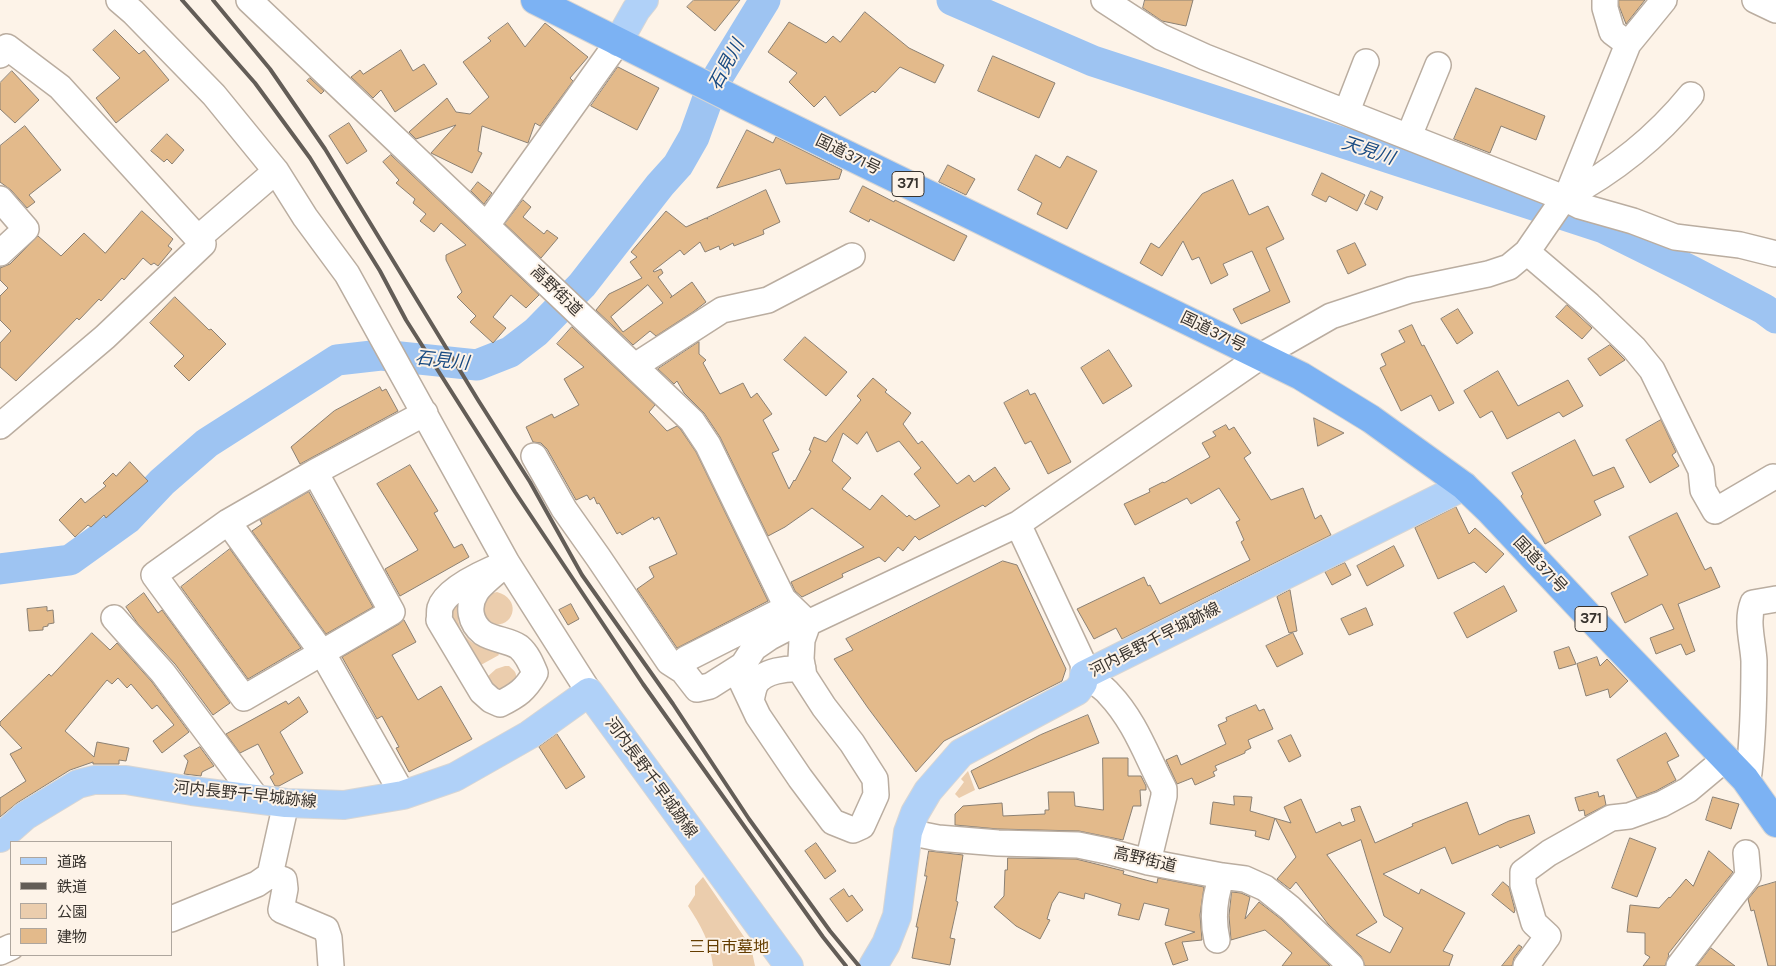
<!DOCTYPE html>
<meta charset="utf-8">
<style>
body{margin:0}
#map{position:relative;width:1776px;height:966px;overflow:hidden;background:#fdf3e8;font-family:Karla,"Noto Sans JP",sans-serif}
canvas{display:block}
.legend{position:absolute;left:10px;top:841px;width:162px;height:115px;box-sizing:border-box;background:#fdf3e8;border:1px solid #aea69e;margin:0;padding:6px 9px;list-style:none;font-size:15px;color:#38332e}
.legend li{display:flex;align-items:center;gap:10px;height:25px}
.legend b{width:25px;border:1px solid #aea69e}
</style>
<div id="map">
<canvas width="1776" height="966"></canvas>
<ul class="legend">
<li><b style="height:6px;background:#b0d1f8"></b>道路</li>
<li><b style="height:6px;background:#635d57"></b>鉄道</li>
<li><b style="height:14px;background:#ebcdad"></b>公園</li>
<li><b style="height:14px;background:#e3ba8b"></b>建物</li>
</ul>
</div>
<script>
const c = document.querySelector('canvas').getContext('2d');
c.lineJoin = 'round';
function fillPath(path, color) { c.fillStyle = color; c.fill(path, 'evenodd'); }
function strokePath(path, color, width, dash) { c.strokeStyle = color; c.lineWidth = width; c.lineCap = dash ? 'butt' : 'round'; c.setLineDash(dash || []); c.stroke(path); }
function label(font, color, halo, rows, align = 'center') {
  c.font = font + ' Karla,"Noto Sans JP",sans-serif'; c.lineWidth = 4; c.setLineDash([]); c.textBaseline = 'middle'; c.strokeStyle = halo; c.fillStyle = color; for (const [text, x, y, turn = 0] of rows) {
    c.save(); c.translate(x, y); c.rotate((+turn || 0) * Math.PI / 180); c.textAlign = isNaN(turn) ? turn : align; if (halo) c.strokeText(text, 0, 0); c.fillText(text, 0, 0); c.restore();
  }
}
fillPath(new Path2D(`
 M497,592C526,600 511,636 484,621L482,599L489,594Z
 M457,597C460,605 457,610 458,617C460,642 479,646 498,653L499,655L479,666L449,625L451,609Z
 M505,666H509C509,666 515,671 515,672C520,681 506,690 498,689C493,687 489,682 486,678L496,669Z
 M968,771L975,790L959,798L955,794L964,782L961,779Z
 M703,877L751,947L755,966H713C710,941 701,926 688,906L695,895V886Z`), '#ebcdad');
strokePath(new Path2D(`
 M952,0L1093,61L1604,228L1693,272L1764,309L1776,318
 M0,569L70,560L127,519L162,482L207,443L337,360L381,355L477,365L510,352L536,332L582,285L660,185L678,165L694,137L708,98L719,75L765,0`), '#9ec4f2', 31);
const building = new Path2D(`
 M694,0H740L715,31L687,7Z
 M1145,0H1193L1186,26L1162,21L1143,8Z
 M1619,0H1645L1626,24L1619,6Z
 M865,12L909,48L944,65L935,83L900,67L875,93L873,91L840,116L825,96L814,107L789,82L797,73L768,52L789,22L826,43L833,36L840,42Z
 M508,23L525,47L545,23L588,57L570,78L573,81L540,126L535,123L528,143L482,126L478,151L482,153L472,173L431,153L456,125L416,139L409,132L447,98L456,112L470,114L489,97L463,62L491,41L488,38Z
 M115,30L139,54L144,50L169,80L116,123L96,98L120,78L93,50Z
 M401,50L413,71L424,64L437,84L395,112L381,90L373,98L351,77L360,70L363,74Z
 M993,56L1055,83L1039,118L978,91Z
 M618,67L659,88L637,130L591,106Z
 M12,71L39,100L15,123L0,109V83Z
 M310,78L324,91L321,94L307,81Z
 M1476,88L1545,116L1536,140L1501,126L1490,153L1454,139Z
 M349,123L367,151L347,164L329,136Z
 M25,126L61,170L29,195L35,202L27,208L11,190L0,182V146Z
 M747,130L773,143L776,137L842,170L839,179L786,184L780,169L717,188Z
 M167,134L184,150L172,164L167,159L164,162L151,151Z
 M391,155L539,295L526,308L511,295L493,317L506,328L493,343L470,322L476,316L457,297L462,292L446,260V255L466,245L441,223L434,232L420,221L426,214L413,203L415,199L396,183L399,180L383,162Z
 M1036,155L1060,168L1067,156L1097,171L1067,229L1037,214L1042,203L1018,190Z
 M948,165L975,179L966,195L939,182Z
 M1322,173L1365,195L1357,211L1329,196L1326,202L1312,195Z
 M1233,180L1249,215L1268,206L1284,239L1266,248L1290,302L1241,324L1233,309L1270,291L1252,251L1223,264L1228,275L1211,284L1199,257L1192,260L1183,241L1162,276L1140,263L1151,243L1159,248L1202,194Z
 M478,182L492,193L484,204L471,191Z
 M863,186L894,202L895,200L967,236L954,261L870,219L869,222L850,212Z
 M766,190L780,222L763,230L764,234L734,246L733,243L720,250L719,246L705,252L700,242L684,255L680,250L653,271L654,272L661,269L663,273L658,277L672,296L670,298L692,282L706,302L693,312L656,336L650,331L633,345L596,310L609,294L642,278L630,262L637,257L631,252L666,211L686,227L706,218L708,219L707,218ZM648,285L663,303L623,332L611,317Z
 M1371,191L1383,197L1377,210L1365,204Z
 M523,200L531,207L523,217L544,234L547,230L558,238L541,258L505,224Z
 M142,211L173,239L168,246L172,249L158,266L154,263L151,265L143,258L124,280L122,278L101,301L99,299L79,320L77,318L16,381L0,367V343L11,331L0,320V296L8,288L0,280V268L10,264L38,236L61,256L84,233L105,253Z
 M1355,243L1366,265L1348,274L1337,251Z
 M175,297L209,330L211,329L226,344L189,381L174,366L184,356L150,323Z
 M1567,305L1592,328L1582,339L1556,317Z
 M1458,309L1473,333L1457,344L1441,319Z
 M1412,325L1422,346L1424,345L1427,351L1454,403L1439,411L1431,395L1401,411L1380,368L1386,365L1381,354L1405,342L1399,331Z
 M572,327L655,405L649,412L667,431L677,426L681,430L696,452L768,601L677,648L637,589L654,577L649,567L677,554L659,517L654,520L653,517L622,535L620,532L617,534L599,503L597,504L594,497L590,500L587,495L576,500L547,449L541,443L533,442L526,427L552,414L554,418L579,405L564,379L584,367L557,344Z
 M805,337L847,372L826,396L784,360Z
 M699,342V354L706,360L703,363L720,394L743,383L751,398L757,393L772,414L763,420L779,450L772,453L789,489L794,480L795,481L811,451L809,450L814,437L826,442L861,400L857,396L873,378L887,390L885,392L911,413L903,424L918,444L922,441L957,484L969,475L974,482L995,467L1010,489L985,507L983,505L919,540L915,536L903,551L898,547L885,562L879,557L842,574L843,577L802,597L795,591L791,582L864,547L812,508L785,527L768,536L720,437L704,413L684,393L677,381L674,384L658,369ZM867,432L877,452L899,441L921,468L914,474L940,506L915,520L909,515L907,517L882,495L870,510L842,489L851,478L832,461L843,433L857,444Z
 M1610,345L1625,360L1600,376L1588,359Z
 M1109,350L1132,386L1103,404L1081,368Z
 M1498,371L1518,406L1568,380L1583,406L1563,417L1559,412L1507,439L1492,411L1480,418L1464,391Z
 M380,387L382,391L386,389L398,411L300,464L291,447L334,411Z
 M1028,390L1030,395L1035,393L1071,462L1048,474L1031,441L1025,444L1004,403Z
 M1314,418L1344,433L1318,446Z
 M1661,420L1676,452L1672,455L1679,466L1650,483L1626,440Z
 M1226,425L1229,430L1234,427L1251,453L1244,458L1271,500L1303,488L1315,519L1321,515L1331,535L1122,639L1116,628L1094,639L1077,609L1144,577L1148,586L1150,585L1160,604L1250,560L1241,542L1244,540L1236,522L1240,520L1219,488L1191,504L1187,498L1135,525L1124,504L1150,492L1149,489L1163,482L1164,483L1210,457L1202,443L1216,436L1213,432Z
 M1575,440L1593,476L1614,467L1624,487L1594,501L1601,515L1545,544L1521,496L1523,494L1512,473Z
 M130,462L148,481L106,518L104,515L91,527L88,525L75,537L59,520L81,498L85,503L106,486L103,483L113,473L116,476Z
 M410,465L438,511L434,513L454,548L462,544L469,557L400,596L385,569L418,550L377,484Z
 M309,492L373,607L326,634L252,531L262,524L260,520Z
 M1456,507L1469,534L1475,528L1504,554L1486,573L1474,562L1438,579L1415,528Z
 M1677,513L1705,570L1711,567L1720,587L1678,604L1695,651L1686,655L1681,644L1656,654L1650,638L1674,629L1662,604L1625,623L1611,593L1648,575L1629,537Z
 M1394,546L1404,566L1367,586L1357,566Z
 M230,549L301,648L248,679L181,587Z
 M1003,561L1017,565L1066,669L1062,681L944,741L916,772L868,708L834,659L853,650L846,639Z
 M1345,563L1351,575L1332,585L1325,572Z
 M1504,586L1517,611L1467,638L1454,613Z
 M1290,590L1297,631L1289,633L1277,597Z
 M144,593L158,613L162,610L230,703L213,715L175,664L138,624L126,607Z
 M571,604L579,619L568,625L559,610Z
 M47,607V611L53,610L54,623L48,624V626L43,627V630L29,631L27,609Z
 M1366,608L1373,625L1349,635L1341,619Z
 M404,620L416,642L392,655L418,700L441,686L472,739L409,772L396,748L399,747L382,716L377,719L342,657L399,624Z
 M92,633L110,650L117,643L152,682L189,732L162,753L153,741L174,725L157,705L152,709L131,684L127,688L118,678L112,684L107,680L65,731L94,757L97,742L129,748L126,761L119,760V764H93V762L70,770L17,803L0,817V798L26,781L10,754L22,748L0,725V722L49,674L51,676Z
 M1293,633L1303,654L1277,667L1266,646Z
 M1569,647L1576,664L1559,669L1554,652Z
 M1597,657L1600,666L1607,659L1628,681L1610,698L1608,689L1586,696L1577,664Z
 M299,697L308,712L280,732L303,773L279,786H275L270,777L274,774L258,744L240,753L226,734L286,701L288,704Z
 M1256,705L1259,711L1264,709L1273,729L1248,740L1251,748L1245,751V753L1215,766L1217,770L1213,772L1215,776L1195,785L1192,778L1177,784L1166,760L1177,755L1181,765L1226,744L1218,725L1227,721L1226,718Z
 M1088,715L1099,743L979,789L971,771L1040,735Z
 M1666,733L1679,756L1667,762L1676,780L1656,791L1637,798L1617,760Z
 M557,734L585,777L566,789L539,747Z
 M1291,735L1301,756L1289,762L1278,741Z
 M200,747L214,766L202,772L201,776L184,774L188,761L184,756Z
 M1103,758H1128V776H1141L1146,786V790H1140L1141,806H1133L1123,840L1079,831L998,829L955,825V814L963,806L1002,803L1003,816L1045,814V810H1049L1048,792H1074L1075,806L1103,810Z
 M1598,792L1599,797L1604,795L1606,805L1585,816L1584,810L1579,811L1575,798Z
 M1234,796L1252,797L1250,811L1291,823L1284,807L1301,799L1316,833L1340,822L1342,826L1355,821L1351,809L1360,806L1375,843L1413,826L1412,824L1467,802L1479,835L1509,821L1529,815L1535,833L1500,848L1498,845L1452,864L1445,847L1383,874L1419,894L1421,889L1465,913L1443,951L1453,955L1449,966H1365L1361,956L1328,924L1296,882L1290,889L1277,879L1296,857L1275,818L1269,840L1255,836L1256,831L1210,824L1213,802L1234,805ZM1361,840L1384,916L1403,928L1390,953L1356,935L1377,922L1327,855Z
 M1713,797L1739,804L1731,829L1706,820Z
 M1630,838L1656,848L1637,897L1612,888Z
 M816,843L836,871L825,879L805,851Z
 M929,851L963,855L956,901L958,902L950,938L955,939L950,965L912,958L918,927H916L927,876H925Z
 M1709,851L1733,872L1668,954L1669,955L1665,966H1643L1650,957L1645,954V933L1627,932L1630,905L1659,908L1669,897L1670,898L1686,879L1693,886Z
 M1008,858L1076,859L1124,871L1123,874L1157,883L1158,878L1204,887L1200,915L1202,940L1182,942L1188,960L1173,965L1165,943L1195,932L1165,925L1169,909L1144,903L1139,920L1118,915L1121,904L1085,893L1084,899L1059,892L1052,903L1047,919L1050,920L1040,939L1016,926L994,907L1004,896L1005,870H1007Z
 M1503,882L1509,887L1515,910L1514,913L1492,895Z
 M1776,882V966H1768L1754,910L1751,911L1748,899L1758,887Z
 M844,889L849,897L852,895L863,910L847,922L830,899Z
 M1232,892L1241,893L1250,897L1245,919L1259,902L1281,919L1330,966H1282L1292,953L1265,930L1231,940L1229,916Z
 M1519,945L1522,947L1514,958L1512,966H1502Z
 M1711,948L1735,966H1697Z`);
fillPath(building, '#e3ba8b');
strokePath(building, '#8b8073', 1);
const minor = new Path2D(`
 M119,0L133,12L214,95L276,171L305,217L347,274L507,563L589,692
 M249,0L692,421L708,445L783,599L808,623
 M1104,0L1161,37L1205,57L1564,198L1580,206L1633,221L1675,237L1740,245L1776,254
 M1605,0V8L1612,32L1628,44
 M1755,0L1776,10
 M0,55L7,47L60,87L203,244L105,337L0,426
 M1347,111L1366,62
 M1409,136L1438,65
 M1564,198C1613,172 1656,138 1691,95
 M0,199L26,229L0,253
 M487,225L618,42
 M197,239L276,171
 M1527,252L1589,305L1634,348L1652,370L1701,470L1703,490L1715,511L1773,477
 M635,366L722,310L768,300L852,256
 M534,456L564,509L598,557L669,662L683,671
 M315,472L392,612L244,698L154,575L228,522L315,472L425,413
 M228,522L323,654L403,795
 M1018,524L1083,663L1084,675C1092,681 1103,686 1109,694C1135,721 1147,757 1164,789V796L1148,862
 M507,563C499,570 481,584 476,592C467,606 470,623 483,633C494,640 509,640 519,647C527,654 531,663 535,673C525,690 518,695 500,704L491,700L482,692L439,620C440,616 439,612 440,608C446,588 489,570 507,563Z
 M114,618L163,673L257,799
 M808,623L802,640L801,659L804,676L824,707L852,743L875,779L876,795L862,826L853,830L833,822L800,778L758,716L742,682L743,665L754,648L770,637L793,625L808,623L1018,524L1261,356L1331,316L1410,290L1488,274L1509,267L1527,252L1569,191L1628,44L1664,0
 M743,665L710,686L697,689L683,671L686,659L777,613L806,622
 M751,701C752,696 753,690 755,685C763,670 788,668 803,669
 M1745,779L1749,773C1753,736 1754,699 1754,661C1753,642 1746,621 1753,603L1776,599
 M908,832L938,838L998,843L1078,845L1107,851L1148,862L1222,876L1245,879L1265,888L1290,908L1351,966
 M270,875L284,880L285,889L281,910L326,929L329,938L331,966
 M171,919L257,884L270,875L286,803
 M1217,940C1212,918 1214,898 1222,876
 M0,952L11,947
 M1526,966L1548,936L1534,923L1523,885V872L1549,853L1611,818L1629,816L1662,804L1688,790L1725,759
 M1679,966L1748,876L1746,853`);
const major = new Path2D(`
 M618,42L636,10L644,0
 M0,838L25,816L78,784L94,780H126L192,791L286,803L344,805L403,795L455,777L529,735L589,692L789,966
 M873,966L886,944L897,916L908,832L915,813L928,791L961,753L1077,691L1083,683L1084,675L1464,486`);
const highway = new Path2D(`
 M535,0L747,106L1301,376L1371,419L1464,486L1490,511L1599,627L1745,779L1776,823`);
strokePath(minor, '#baada0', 28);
strokePath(major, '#d7d6d5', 30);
strokePath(highway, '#d7d6d5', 30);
strokePath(minor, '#fff', 25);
strokePath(major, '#b0d1f8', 28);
strokePath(highway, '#7cb2f3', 28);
strokePath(new Path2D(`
 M182,0L255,83L310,158L380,271L406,320L515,492L643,684L823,937L846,966
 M213,0L270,69L325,149L478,400L530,482L582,575L673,704L749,819L830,931L859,966`), '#635d57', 4);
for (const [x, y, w] of [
 [908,184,32],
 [1591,619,32]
]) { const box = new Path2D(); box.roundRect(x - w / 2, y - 12.5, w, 25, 4); c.fillStyle = '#fdf3e8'; c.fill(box); strokePath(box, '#38332e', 1); }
label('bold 15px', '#38332e', null, [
 ["371",908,184],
 ["371",1591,619]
]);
label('16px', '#38332e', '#fdf3e8', [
 ["国道371号",848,155,26],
 ["高野街道",556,291,44],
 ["国道371号",1213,332,26],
 ["国道371号",1540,565,47],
 ["河内長野千早城跡線",1155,640,-27],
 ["河内長野千早城跡線",651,778,54],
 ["河内長野千早城跡線",245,795,6],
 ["高野街道",1145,860,13]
]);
label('16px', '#643d00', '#fdf3e8', [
 ["三日市墓地",729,947]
]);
label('italic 18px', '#184a82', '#fdf3e8', [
 ["石見川",727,65,-62],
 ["天見川",1368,151,18],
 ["石見川",442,361,6]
]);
</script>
